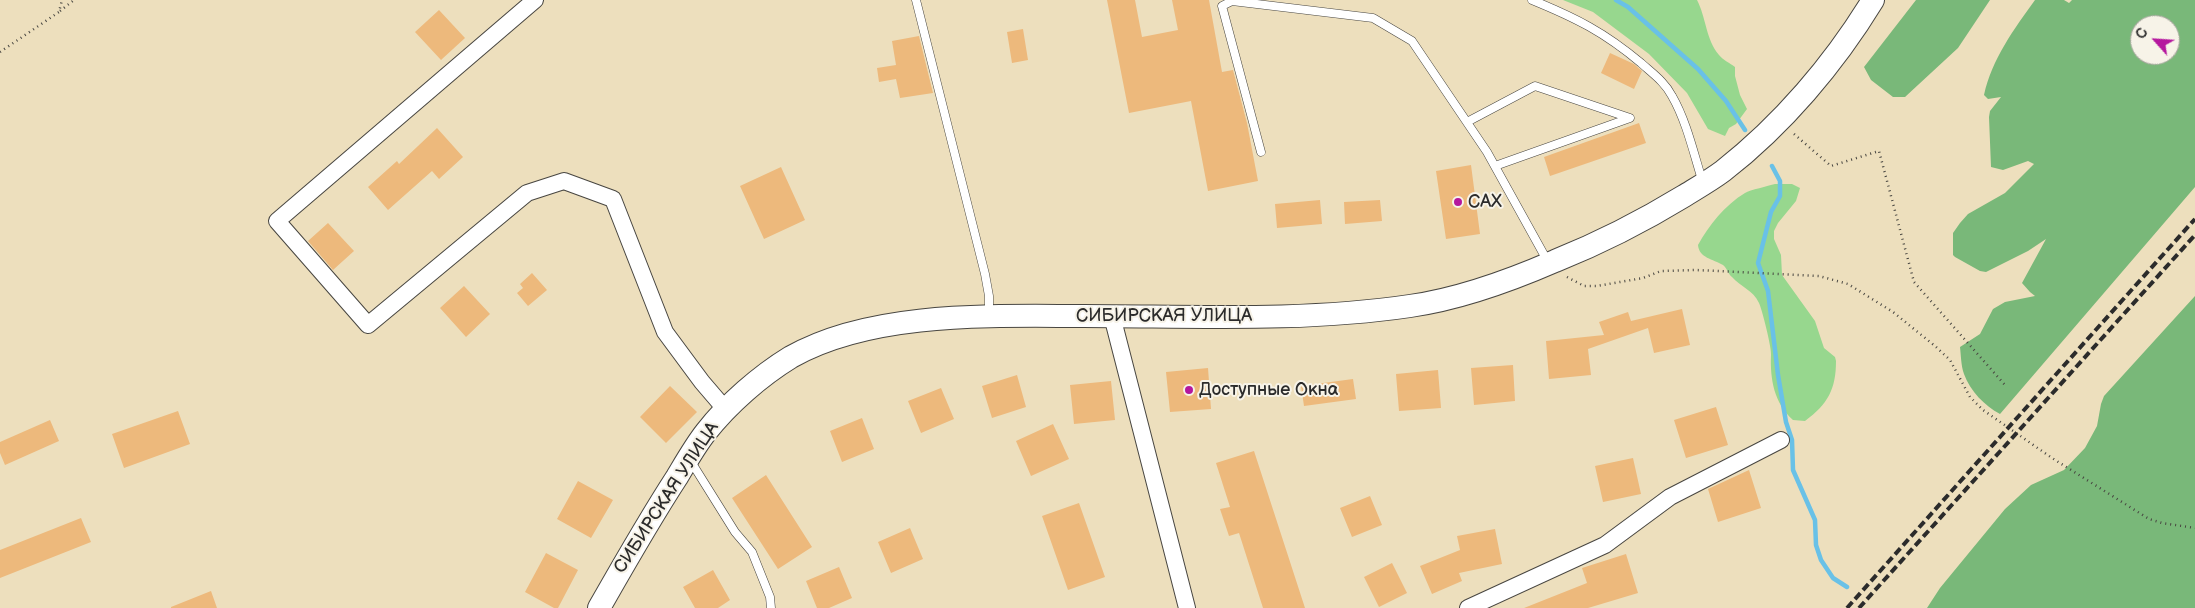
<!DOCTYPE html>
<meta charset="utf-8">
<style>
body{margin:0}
#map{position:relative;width:2195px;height:608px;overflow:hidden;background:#eddfbd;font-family:"Balsamiq Sans",sans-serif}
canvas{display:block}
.north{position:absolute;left:2130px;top:15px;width:50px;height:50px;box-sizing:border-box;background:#f7f3e8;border:1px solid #a5a39c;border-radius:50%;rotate:296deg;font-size:14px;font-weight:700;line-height:20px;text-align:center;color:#2b2b2b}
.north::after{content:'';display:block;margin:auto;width:18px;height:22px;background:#b5179e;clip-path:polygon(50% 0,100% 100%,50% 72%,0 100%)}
</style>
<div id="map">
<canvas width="2195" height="608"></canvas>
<div class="north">С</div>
</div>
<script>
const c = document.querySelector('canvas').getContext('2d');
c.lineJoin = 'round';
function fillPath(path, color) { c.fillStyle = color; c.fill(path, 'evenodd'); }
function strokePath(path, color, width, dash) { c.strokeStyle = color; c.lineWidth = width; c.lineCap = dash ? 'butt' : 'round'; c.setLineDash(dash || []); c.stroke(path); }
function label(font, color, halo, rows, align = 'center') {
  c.font = font + ' "Balsamiq Sans",sans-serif'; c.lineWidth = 4; c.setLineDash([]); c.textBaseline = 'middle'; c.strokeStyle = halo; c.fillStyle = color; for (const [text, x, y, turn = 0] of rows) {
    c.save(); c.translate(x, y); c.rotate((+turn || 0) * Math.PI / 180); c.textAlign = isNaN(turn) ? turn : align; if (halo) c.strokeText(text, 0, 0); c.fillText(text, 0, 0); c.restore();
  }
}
fillPath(new Path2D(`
 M1563,0H1697C1706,17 1706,40 1719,55C1723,60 1730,63 1735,67V76L1740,95L1747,109L1736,124L1729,128L1725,136L1708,129L1687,93L1649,54L1593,12Z
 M1775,184H1792L1800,188L1796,201L1778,223L1774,231V239L1781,255L1782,275L1815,321L1824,348L1835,357L1836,361C1836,389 1828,404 1805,421L1793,420C1774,403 1770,379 1771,355C1772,349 1762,309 1759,303C1753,290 1741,287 1732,277C1728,274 1727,268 1723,265C1713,259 1699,258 1698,245C1709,225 1725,205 1745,193C1750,190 1768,186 1775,184Z`), '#97d78e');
fillPath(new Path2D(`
 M1916,0H1990L1958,48L1905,97H1893L1871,80L1864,67Z
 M2035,0H2064L2069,3L2072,0H2195V187L2000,414C1985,406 1970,391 1964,374C1961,366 1961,355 1960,347L1980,334L1993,309L2005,302L2035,296L2030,292L2022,283L2046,239L2028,251L1986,272L1980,271L1955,257L1953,255V233L1960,223L1968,214L2005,193L2034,164L2028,161L2003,170L1991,167L1989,117L1990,111L2001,97L1988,99L1984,95C1992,59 2014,29 2035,0ZM2140,25H2170V55H2140Z
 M2195,296V608H1927L1940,588L2005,509L2031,485L2064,470L2085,448L2097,426L2101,404L2104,396Z`), '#79b879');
strokePath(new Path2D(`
 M1616,0L1628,7L1698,69L1726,101L1745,130
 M1772,166L1780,181V196L1771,212L1758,263L1768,291L1778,375L1786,422L1792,440L1793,470L1815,520L1816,545L1821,560L1833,578L1847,587`), '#69c1e7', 4.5);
fillPath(new Path2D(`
 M1107,0H1135L1142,37L1178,30L1172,0H1209L1222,72L1233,70L1247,123L1258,181L1208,191L1191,101L1129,113Z
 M439,10L465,38L441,60L415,32Z
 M1023,29L1028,60L1012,63L1007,32Z
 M919,36L933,93L900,98L896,79L879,82L877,68L896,65L892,41Z
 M1610,53L1634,64L1642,71L1634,89L1601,73Z
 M1639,123L1646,143L1550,176L1544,157Z
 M437,128L463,157L439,179L432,171L388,210L368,187L397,161L399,164Z
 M1471,165L1480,234L1446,239L1436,171Z
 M781,167L805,220L764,239L740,186Z
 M1320,200L1322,224L1277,228L1275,204Z
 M1380,200L1382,221L1345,224L1344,202Z
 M328,223L354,251L333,270L308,241Z
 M532,273L547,290L528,306L517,293L523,288L520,284Z
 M464,286L490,314L466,337L440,308Z
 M1682,309L1690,345L1654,353L1648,328L1588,349L1591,375L1549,379L1546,341L1604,335L1599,322L1628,312L1631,321Z
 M1513,365L1515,401L1474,405L1471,368Z
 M1208,368L1211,409L1170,412L1166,372Z
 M1438,370L1441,408L1399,411L1396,374Z
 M1017,375L1026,407L992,418L982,386Z
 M1353,379L1356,399L1304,406L1301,386Z
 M1111,381L1115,420L1074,424L1070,385Z
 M670,386L697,412L666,443L640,417Z
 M941,388L954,419L921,433L908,401Z
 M1716,407L1728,445L1686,458L1674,420Z
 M178,411L190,444L124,468L112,434Z
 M862,418L874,449L842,462L830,431Z
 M50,420L59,441L5,465L0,453V442Z
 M1053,424L1069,459L1031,476L1016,441Z
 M1254,451L1305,608H1263L1239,533L1229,536L1220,509L1230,507L1216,463Z
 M1633,458L1641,494L1603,502L1595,466Z
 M1749,470L1761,508L1718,522L1708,489Z
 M766,475L812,547L778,569L732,498Z
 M578,481L613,500L591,538L557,519Z
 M1370,496L1382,525L1352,537L1340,508Z
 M1079,503L1105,577L1068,590L1042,516Z
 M81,518L91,542L0,578V550Z
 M910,528L923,559L891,573L878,542Z
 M1495,529L1502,564L1459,573L1462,581L1432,594L1420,566L1460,550L1457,536Z
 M546,553L578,570L558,608H554L525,592Z
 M1626,554L1638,593L1588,608H1524L1587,583L1582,568Z
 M1392,563L1407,593L1379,607L1364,577Z
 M839,567L852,598L829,608H817L806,581Z
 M713,570L730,600L718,608H695L683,587Z
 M211,591L217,608H171V607Z`), '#edb97c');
const lane = new Path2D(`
 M916,0L985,274L989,296V314
 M1532,0C1576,18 1604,32 1641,63C1652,73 1665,82 1672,96C1687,122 1694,155 1703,183
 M1467,122L1535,86L1630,118L1495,166
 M1261,152L1222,6L1232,1L1373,18L1412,41L1487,152L1548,262
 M690,460L735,532L752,552L770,597L771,608`);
const street = new Path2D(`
 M535,0L277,221L368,325L527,193L564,181L613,199L665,332L702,382L726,410
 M1112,316L1187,608
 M1468,608L1605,545L1670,497L1781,440`);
const secondary = new Path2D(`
 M599,608C624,564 649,520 677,477C686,462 695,446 706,432C728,404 760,376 791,357C872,311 992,316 1083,316C1191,316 1302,322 1410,306C1460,299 1509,281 1555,261C1600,243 1643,221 1684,196C1697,188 1711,180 1723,171C1782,125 1834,64 1873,0`);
strokePath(lane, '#484641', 9);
strokePath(street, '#484641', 18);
strokePath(secondary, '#484641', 24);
strokePath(new Path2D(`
 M60,11L74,0
 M0,52L59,12L62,0
 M1794,134L1831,166L1879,151L1914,282L2005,385
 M1567,277L1584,286H1597L1643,278L1661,271L1696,270L1819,276L1848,284L1893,312L1935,346L1950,360L1970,397L1983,410L2052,458L2149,519L2162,523L2195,528`), '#484641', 2.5, [1, 4]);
strokePath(lane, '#fff', 8);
strokePath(street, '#fff', 16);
strokePath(secondary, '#fff', 22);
strokePath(new Path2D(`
 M1847,608L2195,219
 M1859,608L2195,235`), '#2b2b2b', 4, [8, 4]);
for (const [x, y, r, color] of [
 [1458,202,5,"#b5179e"],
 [1189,390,5,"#b5179e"]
]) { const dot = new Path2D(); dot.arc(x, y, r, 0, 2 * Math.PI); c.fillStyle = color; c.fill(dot); strokePath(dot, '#f7f3e8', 2); }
label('18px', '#2b2b2b', '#f7f3e8', [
 ["САХ",1468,202],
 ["Доступные Окна",1199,390]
], 'left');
label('18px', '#2b2b2b', '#f7f3e8', [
 ["СИБИРСКАЯ УЛИЦА",1164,316],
 ["СИБИРСКАЯ УЛИЦА",667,498,-57]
]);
</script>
